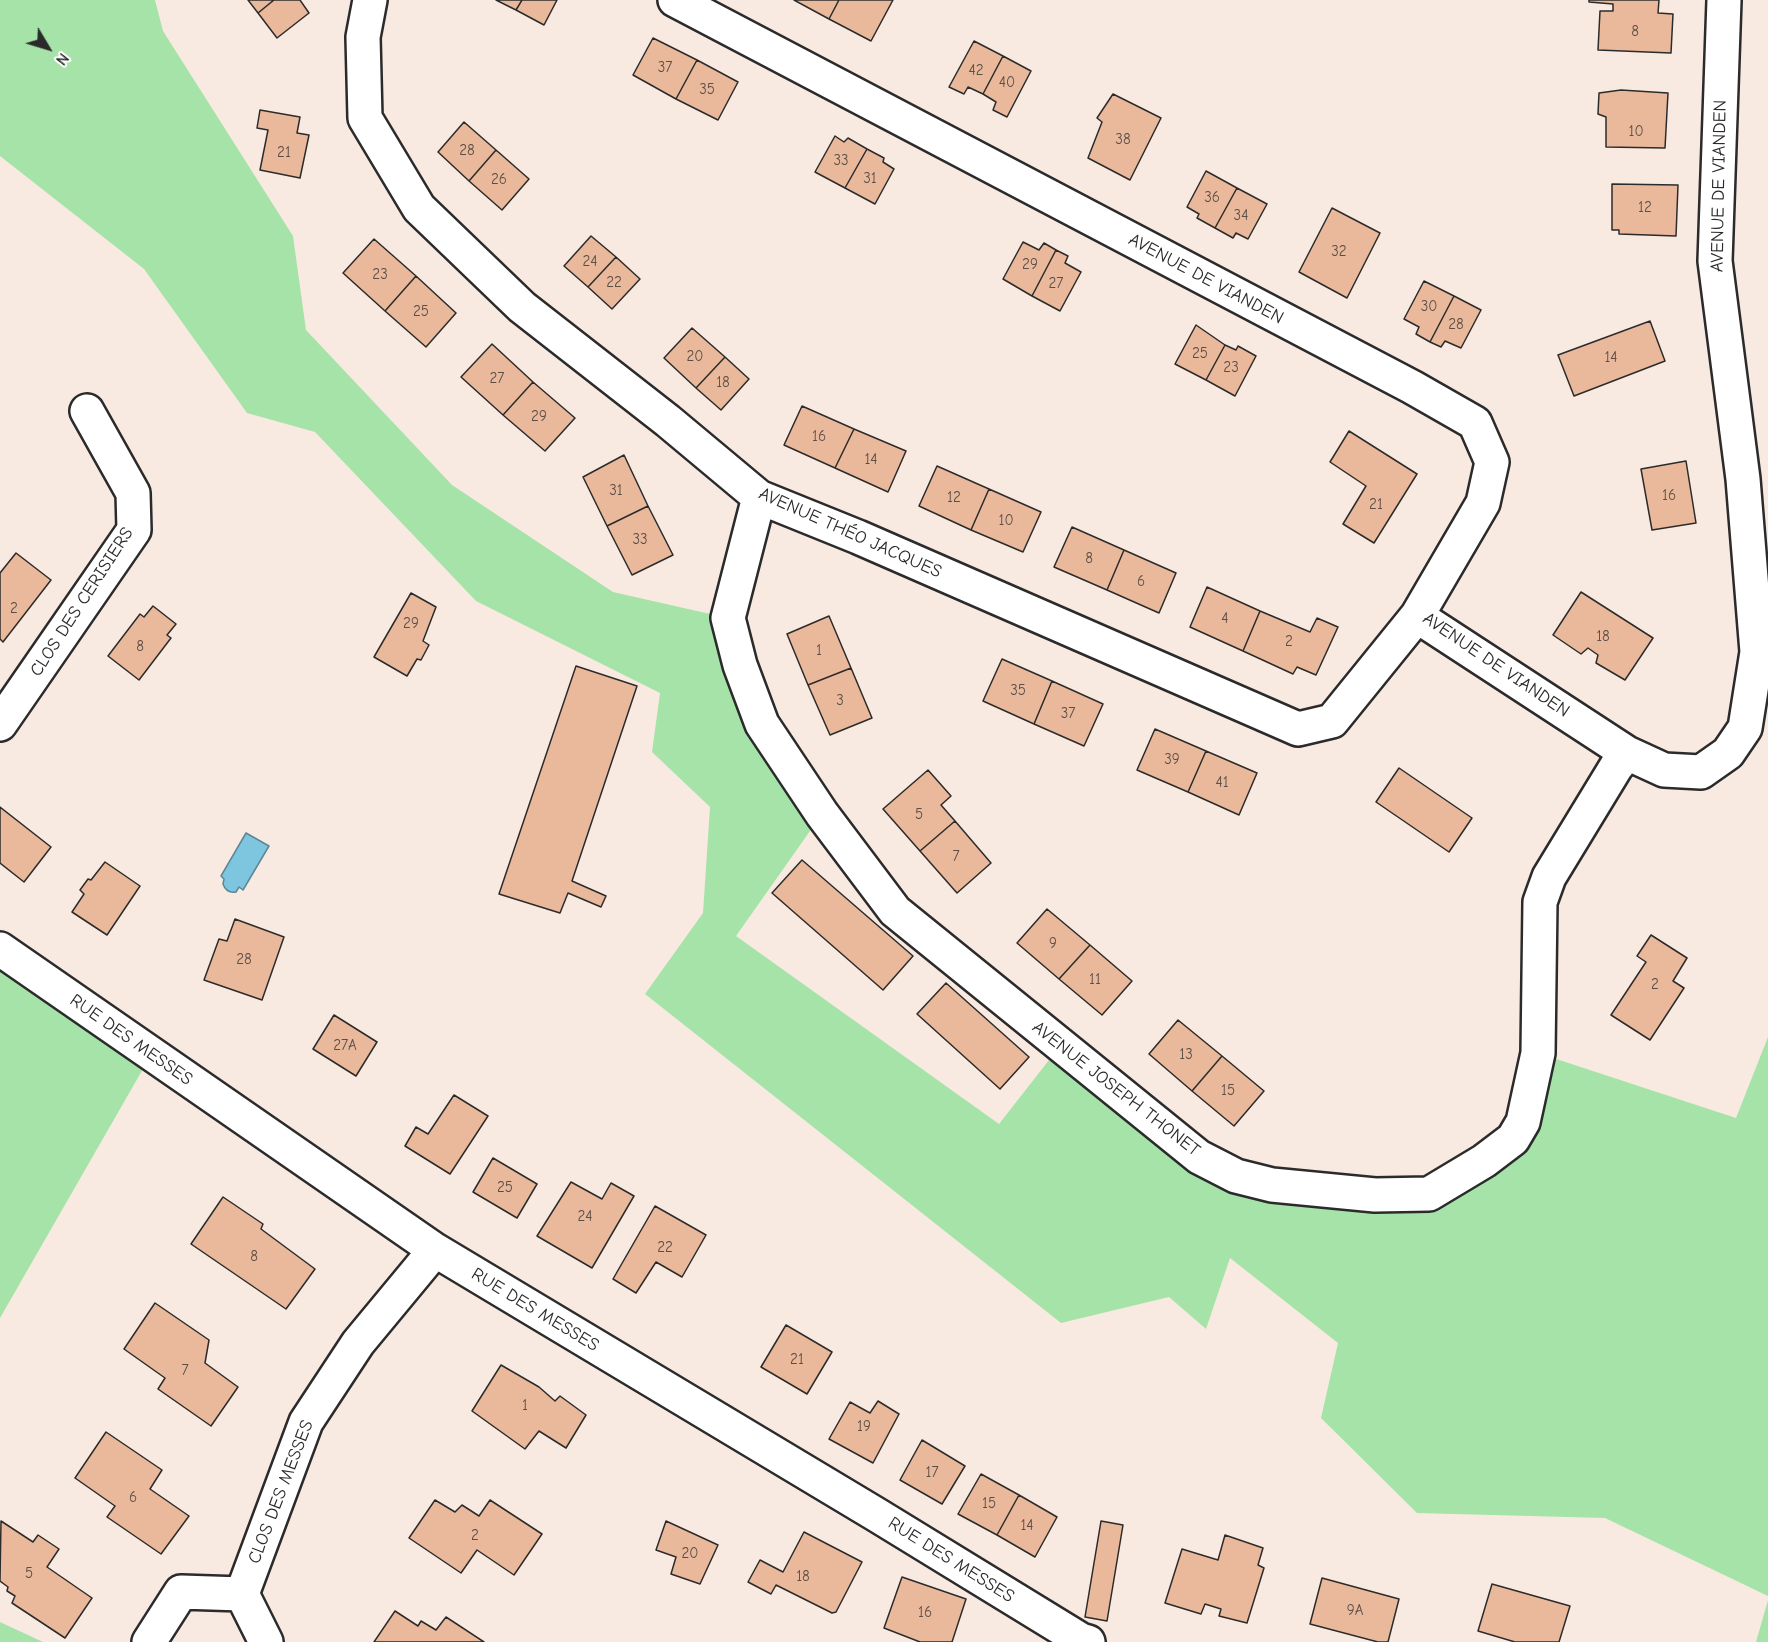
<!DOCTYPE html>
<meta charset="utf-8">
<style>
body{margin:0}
#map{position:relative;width:1768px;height:1642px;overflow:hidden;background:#f9eae1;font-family:"Comic Neue",sans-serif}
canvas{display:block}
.north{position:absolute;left:18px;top:18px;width:60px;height:60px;-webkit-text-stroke:4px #fff;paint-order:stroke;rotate:128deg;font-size:16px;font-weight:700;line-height:24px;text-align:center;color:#2b2b2b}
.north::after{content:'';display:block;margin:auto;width:21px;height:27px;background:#2b2b2b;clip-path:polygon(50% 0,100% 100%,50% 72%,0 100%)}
</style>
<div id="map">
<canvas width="1768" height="1642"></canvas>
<div class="north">N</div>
</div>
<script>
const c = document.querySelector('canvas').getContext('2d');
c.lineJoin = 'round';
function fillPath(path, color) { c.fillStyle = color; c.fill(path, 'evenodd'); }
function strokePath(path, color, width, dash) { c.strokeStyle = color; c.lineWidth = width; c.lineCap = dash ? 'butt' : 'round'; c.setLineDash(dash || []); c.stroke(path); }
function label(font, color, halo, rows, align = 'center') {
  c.font = font + ' "Comic Neue",sans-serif'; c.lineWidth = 4.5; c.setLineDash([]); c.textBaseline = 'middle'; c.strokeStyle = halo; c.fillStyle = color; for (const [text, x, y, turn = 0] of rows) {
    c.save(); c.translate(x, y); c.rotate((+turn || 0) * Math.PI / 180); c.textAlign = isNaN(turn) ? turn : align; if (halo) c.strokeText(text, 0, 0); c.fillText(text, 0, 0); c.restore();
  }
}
fillPath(new Path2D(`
 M0,0H155L163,31L293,236L306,330L452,485L613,592L728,618L822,814L736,936L999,1124L1060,1046L1198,1156L1429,1194L1513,1139L1538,1053L1736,1118L1768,1037V1596L1605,1518L1417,1513L1321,1418L1338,1343L1230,1258L1206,1329L1169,1297L1061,1323L645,994L703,913L710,807L652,752L660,693L476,601L315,432L247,413L144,269L0,156Z
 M0,949L151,1055L0,1318Z
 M1768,1600V1642H1756Z
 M0,1622L43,1642H0Z`), '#a6e3a9');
const water = new Path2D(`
 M246,833L269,846L243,890L239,887L236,892C229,893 225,890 223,884L224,879L221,876Z`);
fillPath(water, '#7ec5df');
strokePath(water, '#5d8797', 1.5);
const building = new Path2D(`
 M248,0H274L258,13Z
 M274,0H300L309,13L277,38L258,13Z
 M496,0H522L516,10Z
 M522,0H557L544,25L516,10Z
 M794,0H839L829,19Z
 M839,0H893L871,41L829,19Z
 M1589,0H1659L1658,13L1673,14L1671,53L1598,50L1600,11H1613V4L1589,2Z
 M653,38L697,60L676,99L633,75Z
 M974,41L1003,56L983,94L968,87L964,94L949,87Z
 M1003,56L1031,71L1007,117L993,110L996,102L983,94Z
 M697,60L738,82L718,120L676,99Z
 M1621,90L1668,93L1665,148L1606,147V117L1598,114L1599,93Z
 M1113,94L1161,118L1130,180L1088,158L1102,122L1097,118Z
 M260,110L300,117L297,133L309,135L300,178L260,170L268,130L257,128Z
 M464,122L496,150L469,181L438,152Z
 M835,136L844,142L848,138L867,149L845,188L815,172Z
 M867,149L884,158L883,162L894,169L875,204L845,188Z
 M496,150L529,179L502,210L469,181Z
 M1206,171L1237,188L1215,228L1197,218L1199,214L1187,207Z
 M1612,184L1678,185L1676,236L1619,234V230H1612Z
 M1237,188L1267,204L1248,239L1236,233L1233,238L1215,228Z
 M1332,208L1380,233L1347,298L1299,272Z
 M591,236L616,257L588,287L564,266Z
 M374,239L416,276L385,311L343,273Z
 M1023,242L1039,250L1044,243L1056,250L1032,296L1003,279Z
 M1056,250L1068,256L1065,263L1081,272L1060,311L1032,296Z
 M616,257L640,279L612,309L588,287Z
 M416,276L456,313L426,347L385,311Z
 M1424,281L1454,296L1430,342L1416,334L1419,327L1404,319Z
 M1454,296L1481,310L1461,348L1445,341L1441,347L1430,342Z
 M1650,321L1665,361L1574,396L1558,355Z
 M1196,325L1225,345L1206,380L1175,364Z
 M692,328L725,357L696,388L664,358Z
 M492,344L533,382L503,415L461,377Z
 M1225,345L1236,350L1238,346L1256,356L1235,396L1206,380Z
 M725,357L749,379L721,410L696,388Z
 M533,382L575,418L545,451L503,415Z
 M802,406L854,429L835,468L784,445Z
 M854,429L906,451L888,492L835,468Z
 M1349,431L1417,474L1374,543L1343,524L1366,486L1330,462Z
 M624,455L648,506L607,526L583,477Z
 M1686,461L1696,523L1652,530L1641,469Z
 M937,466L989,489L971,530L919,506Z
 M989,489L1041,512L1023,552L971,530Z
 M648,506L673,555L632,575L607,526Z
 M1072,527L1124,550L1107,590L1054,567Z
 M1124,550L1176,573L1159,613L1107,590Z
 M16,553L51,580L3,642L0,639V573Z
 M1207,587L1260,611L1243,651L1190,627Z
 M1581,592L1653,638L1625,680L1596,663L1598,655L1588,648L1581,654L1553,635Z
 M411,593L436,607L423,641L429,645L421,660L417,659L407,676L374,657Z
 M153,606L176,624L167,635L171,638L139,680L108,656L140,614L144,617Z
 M1260,611L1310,632L1317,618L1338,627L1316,675L1297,667L1293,674L1243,651Z
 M829,616L851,668L808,685L787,634Z
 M1002,659L1052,681L1034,724L983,701Z
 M576,666L637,686L572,881L606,896L601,907L568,893L560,913L499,894Z
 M851,668L872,718L830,735L808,685Z
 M1052,681L1103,704L1084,746L1034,724Z
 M1155,729L1206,751L1188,792L1137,770Z
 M1206,751L1257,773L1239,815L1188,792Z
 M1399,768L1472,818L1449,852L1376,802Z
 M928,770L951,796L941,805L955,821L920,851L883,809Z
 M0,807L51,847L24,882L0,863Z
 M955,821L991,863L957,893L920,851Z
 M802,860L913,956L883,990L772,893Z
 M105,862L140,886L107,935L72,912L84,894L80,890L88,879L91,880Z
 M1047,909L1090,945L1059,979L1017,943Z
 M235,919L284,937L262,1000L204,980L219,939L227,941Z
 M1651,935L1687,958L1673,981L1684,988L1650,1040L1611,1015L1646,962L1637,956Z
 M1090,945L1132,981L1102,1015L1059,979Z
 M946,983L1029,1057L1000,1089L917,1014Z
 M334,1015L377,1042L356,1076L313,1049Z
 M1178,1020L1222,1056L1192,1091L1149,1054Z
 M1222,1056L1264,1091L1234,1126L1192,1091Z
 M454,1095L488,1116L450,1174L405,1146L416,1127L428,1134Z
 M493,1158L537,1184L517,1218L473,1192Z
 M571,1182L602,1199L611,1183L634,1196L592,1268L537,1236Z
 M223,1197L263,1224L261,1229L315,1269L286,1309L191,1244Z
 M655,1206L706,1235L682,1277L656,1262L636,1293L613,1279Z
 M155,1303L209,1340L205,1363L238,1387L211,1426L158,1389L165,1378L124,1349Z
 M786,1325L832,1352L807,1394L761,1367Z
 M501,1365L539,1387L555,1401L560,1396L586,1415L566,1448L539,1431L525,1449L472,1411Z
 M878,1401L899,1414L873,1463L829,1439L850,1402L870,1413Z
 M106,1432L162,1470L150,1489L189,1516L161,1554L107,1517L115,1506L75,1478Z
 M922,1440L965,1466L942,1504L900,1480Z
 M981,1474L1019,1495L997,1535L958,1514Z
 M1019,1495L1057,1517L1035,1557L997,1535Z
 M435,1500L455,1512L462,1505L479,1516L490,1500L542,1534L514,1575L477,1550L461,1573L409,1538Z
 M1,1521L33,1542L38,1535L59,1549L47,1567L92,1598L65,1638L12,1603L15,1596L7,1591L8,1587L0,1581Z
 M666,1521L718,1545L700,1584L671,1574L676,1557L656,1550Z
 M1101,1521L1123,1525L1107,1621L1085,1617Z
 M804,1532L862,1562L836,1612L832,1613L776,1585L771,1594L748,1582L760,1560L783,1572Z
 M1225,1535L1263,1548L1258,1565L1264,1568L1247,1623L1219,1616L1221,1609L1205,1604L1201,1614L1165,1603L1182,1549L1218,1560Z
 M902,1577L966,1599L952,1642H920L884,1628Z
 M1322,1578L1399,1599L1388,1642H1378L1310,1624Z
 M1492,1584L1570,1606L1559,1642H1515L1478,1631Z
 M395,1611L418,1626L421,1621L436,1630L446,1617L484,1642H374Z`);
fillPath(building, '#eab99b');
strokePath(building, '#2b2b2b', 1.5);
const minor = new Path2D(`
 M370,0L363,37L365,118L419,208L522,307L668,421L759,497L858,537L1298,729L1332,721L1417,616
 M675,0L1412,387L1475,423L1492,462L1483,503L1417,616L1627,753L1664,770L1701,772L1728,753L1745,728L1757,652L1743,479L1715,261L1724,0
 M759,497L728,618L740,665L762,724L822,814L895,911L1199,1157L1236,1176L1272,1185L1375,1195L1429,1194L1484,1161L1513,1139L1523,1122L1538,1053L1540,902L1549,877L1616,767L1627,753
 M0,724L134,530L133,493L87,411
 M0,949L435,1250L877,1515L1081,1640L1088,1642
 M149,1642L181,1592L242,1594
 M266,1642L242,1594L306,1422L358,1343L435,1250`);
strokePath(minor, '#2b2b2b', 38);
strokePath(minor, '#fff', 33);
label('15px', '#5b4e47', null, [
 ["8",1635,32],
 ["37",665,68],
 ["42",976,71],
 ["40",1007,83],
 ["35",707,90],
 ["10",1636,132],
 ["38",1123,140],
 ["28",467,151],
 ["21",284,153],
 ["33",841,161],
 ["31",870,179],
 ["26",499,180],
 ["36",1212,198],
 ["12",1645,208],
 ["34",1241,216],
 ["32",1339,252],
 ["24",590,262],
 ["29",1030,265],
 ["23",380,275],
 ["22",614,283],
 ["27",1056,284],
 ["30",1429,307],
 ["25",421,312],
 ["28",1456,325],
 ["25",1200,354],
 ["20",695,357],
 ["14",1611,358],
 ["23",1231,368],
 ["27",497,379],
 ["18",723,383],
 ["29",539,417],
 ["16",819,437],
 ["14",871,460],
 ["31",616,491],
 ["16",1669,496],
 ["12",954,498],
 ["21",1376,505],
 ["10",1006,521],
 ["33",640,540],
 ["8",1089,559],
 ["6",1141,582],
 ["2",14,609],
 ["4",1225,619],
 ["29",411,624],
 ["18",1603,637],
 ["2",1289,642],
 ["8",140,647],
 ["1",819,651],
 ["35",1018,691],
 ["3",840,701],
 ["37",1068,714],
 ["39",1172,760],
 ["41",1222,783],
 ["5",919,815],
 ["7",956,857],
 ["9",1053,944],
 ["28",244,960],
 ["11",1095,980],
 ["2",1655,985],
 ["27A",345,1046],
 ["13",1186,1055],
 ["15",1228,1091],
 ["25",505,1188],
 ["24",585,1217],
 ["22",665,1248],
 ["8",254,1257],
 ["21",797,1360],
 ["7",185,1371],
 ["1",525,1406],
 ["19",864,1427],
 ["17",932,1473],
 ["6",133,1498],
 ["15",989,1504],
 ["14",1027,1526],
 ["2",475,1536],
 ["20",690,1554],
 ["5",29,1574],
 ["18",803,1577],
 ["9A",1355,1611],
 ["16",925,1613]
]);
label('18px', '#2b2b2b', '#fff', [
 ["AVENUE DE VIANDEN",1719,186,-89],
 ["AVENUE DE VIANDEN",1206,279,28],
 ["AVENUE THÉO JACQUES",850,533,24],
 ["CLOS DES CERISIERS",82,602,-57],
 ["AVENUE DE VIANDEN",1496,665,34],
 ["RUE DES MESSES",131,1040,35],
 ["AVENUE JOSEPH THONET",1116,1089,38],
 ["RUE DES MESSES",535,1310,31],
 ["CLOS DES MESSES",281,1492,-69],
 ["RUE DES MESSES",951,1560,32]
]);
</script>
